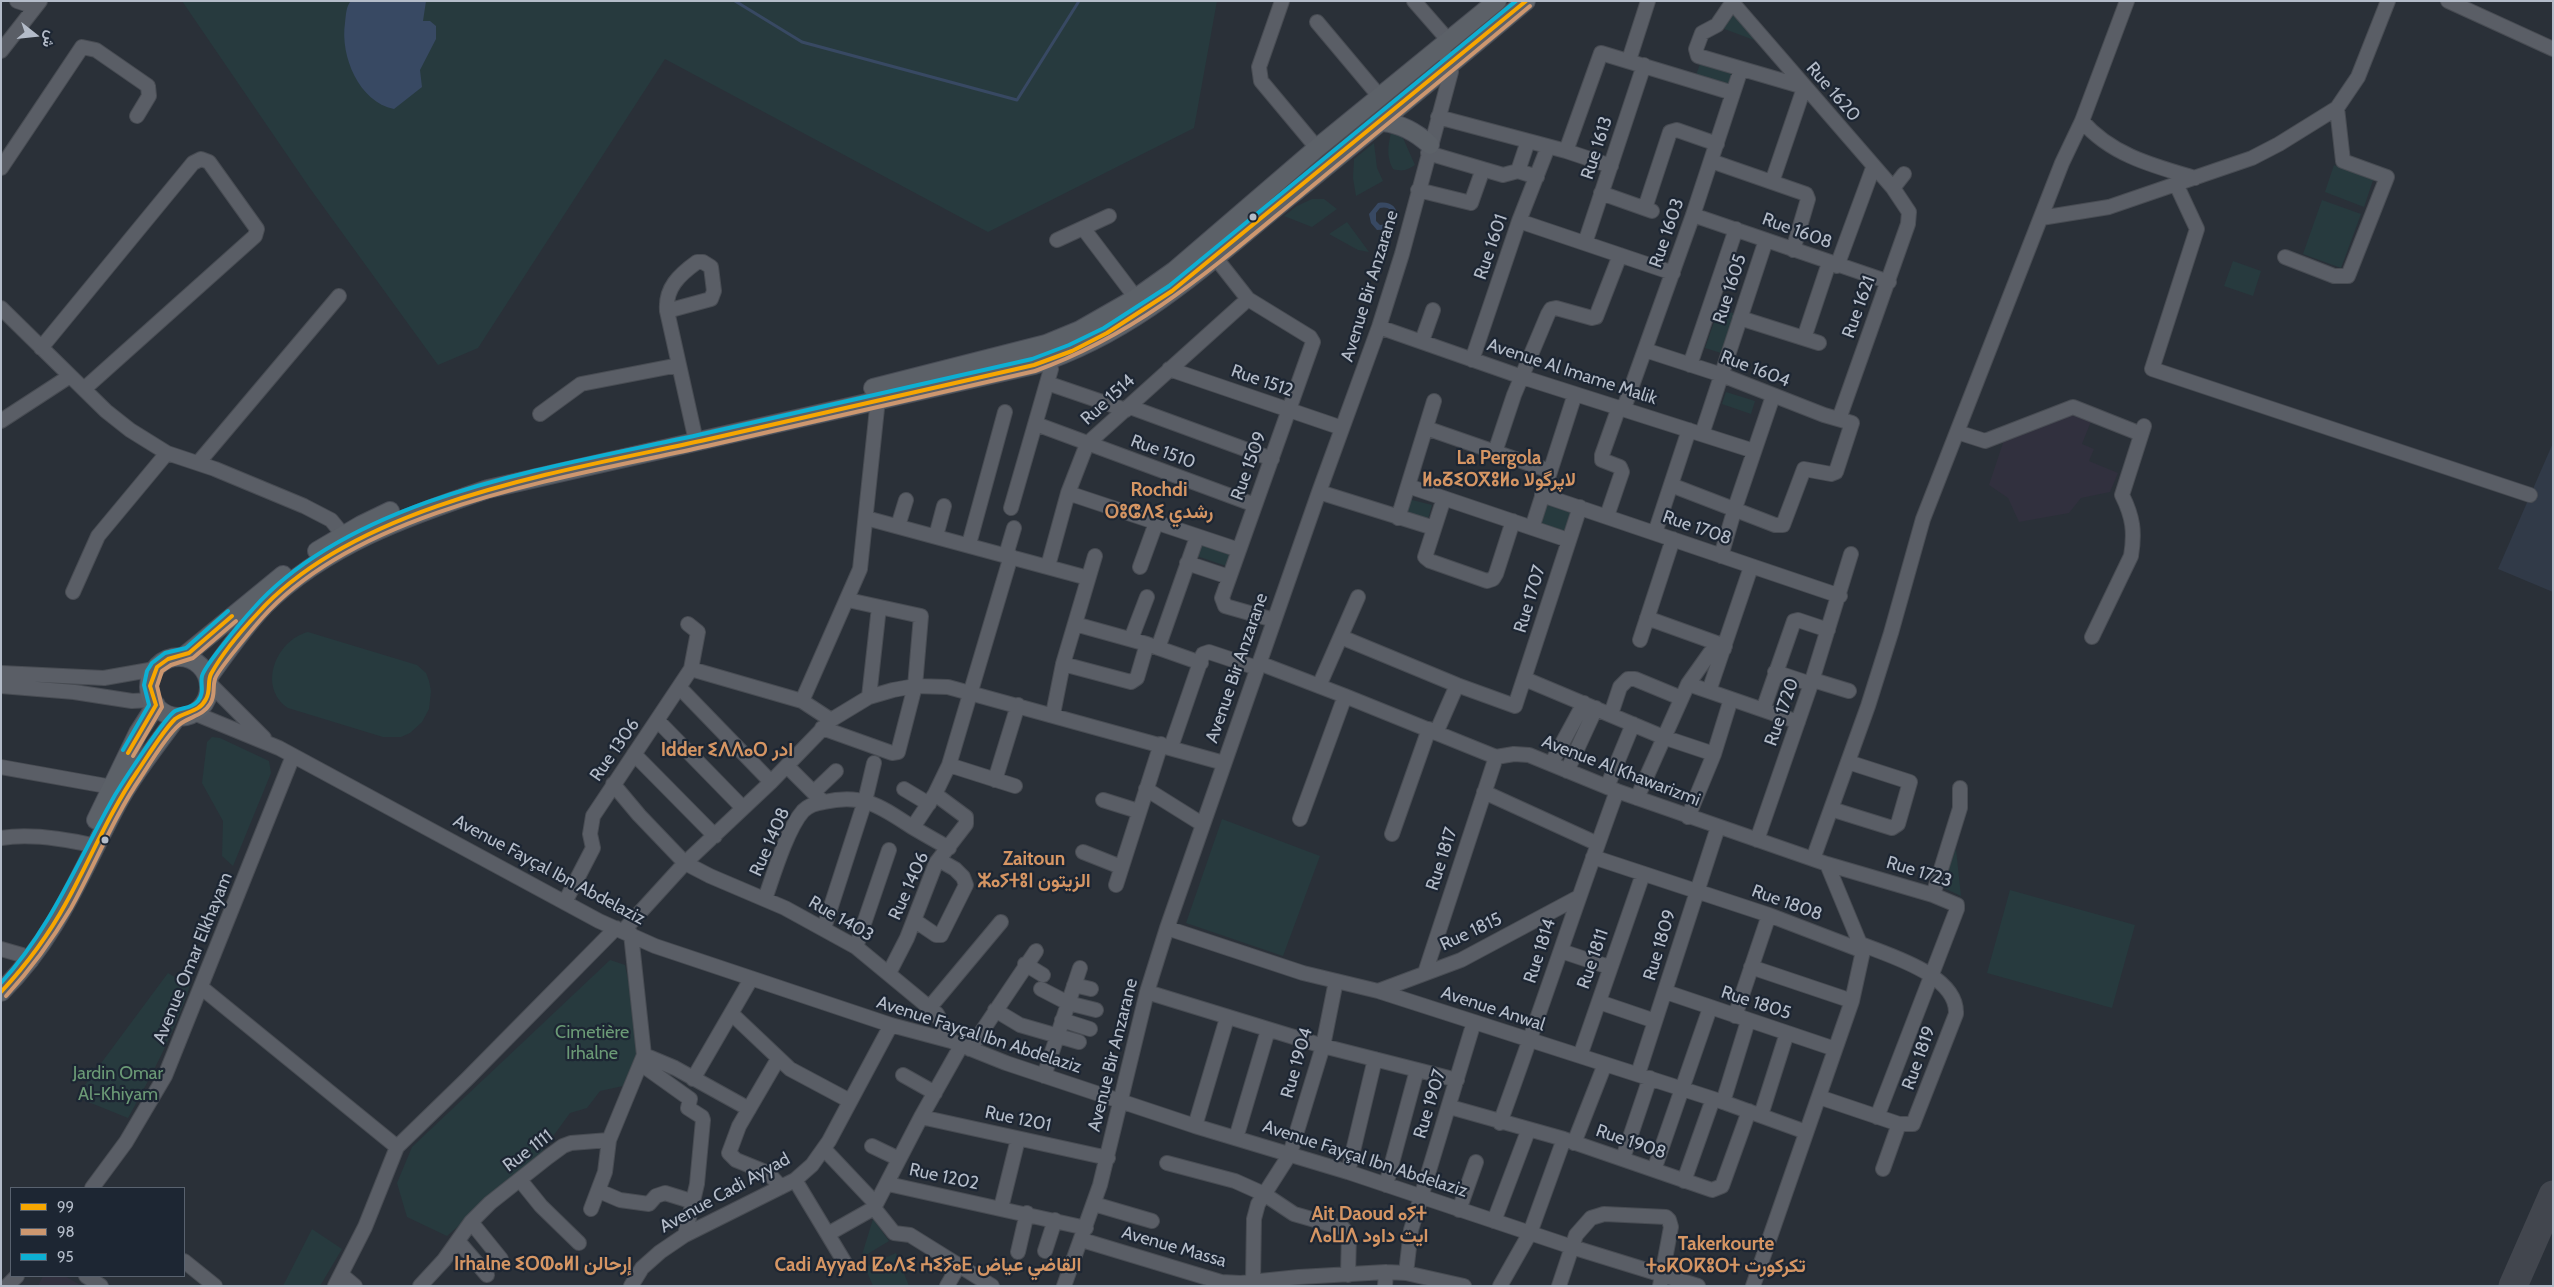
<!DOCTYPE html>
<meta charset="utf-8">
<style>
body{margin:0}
#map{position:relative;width:2554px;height:1287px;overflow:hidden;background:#2a3038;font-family:Cabin,Vazirmatn,sans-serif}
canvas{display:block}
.frame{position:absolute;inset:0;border:2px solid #b4bcc9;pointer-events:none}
.legend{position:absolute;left:10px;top:1187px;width:175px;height:90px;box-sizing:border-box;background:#1d2633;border:1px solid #59626f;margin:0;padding:6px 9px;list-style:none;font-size:15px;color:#b4bcc9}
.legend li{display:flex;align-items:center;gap:10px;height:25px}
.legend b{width:25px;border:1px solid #59626f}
.north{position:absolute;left:10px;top:10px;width:50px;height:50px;-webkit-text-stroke:4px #1d2633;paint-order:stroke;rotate:106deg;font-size:14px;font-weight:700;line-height:20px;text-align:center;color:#b4bcc9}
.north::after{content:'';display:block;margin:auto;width:18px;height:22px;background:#b4bcc9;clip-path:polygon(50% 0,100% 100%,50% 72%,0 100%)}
</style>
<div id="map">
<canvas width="2554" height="1287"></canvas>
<div class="frame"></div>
<ul class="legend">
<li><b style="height:6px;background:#f7a600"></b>99</li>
<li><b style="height:6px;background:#cd976f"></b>98</li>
<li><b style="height:6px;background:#0dafd3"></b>95</li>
</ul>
<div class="north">ش</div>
</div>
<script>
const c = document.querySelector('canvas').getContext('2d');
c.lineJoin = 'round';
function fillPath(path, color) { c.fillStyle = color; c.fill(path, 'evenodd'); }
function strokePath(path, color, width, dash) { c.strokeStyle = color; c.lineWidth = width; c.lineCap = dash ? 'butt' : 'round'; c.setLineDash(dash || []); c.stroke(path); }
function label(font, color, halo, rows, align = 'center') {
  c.font = font + ' Cabin,Vazirmatn,"Noto Sans Tifinagh",sans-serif'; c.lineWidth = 4.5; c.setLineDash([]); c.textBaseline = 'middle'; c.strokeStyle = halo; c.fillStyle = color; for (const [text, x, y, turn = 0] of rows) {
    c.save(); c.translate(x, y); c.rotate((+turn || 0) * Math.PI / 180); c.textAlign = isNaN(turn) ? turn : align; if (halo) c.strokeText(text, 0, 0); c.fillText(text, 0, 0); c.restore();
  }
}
fillPath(new Path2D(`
 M2074,411L2092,419L2082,444L2094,449L2089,461L2118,473L2110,492L2081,498L2069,513L2019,522L2008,498L1989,485L2004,440Z
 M43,1276H65L82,1286H38Z`), '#31303e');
fillPath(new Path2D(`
 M2553,443V592L2498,569Z`), '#313a48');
fillPath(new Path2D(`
 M182,1H1217L1194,128L988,232L665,59L478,348L438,365L309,187Z
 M1732,14L1762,43L1722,28Z
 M1701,61L1732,71L1728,85L1696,75Z
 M1393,125L1399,129L1415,165C1407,170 1403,172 1393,169C1385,154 1389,141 1393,125Z
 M1374,143L1377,168L1383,181L1356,196L1353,178L1354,159Z
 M2334,165L2373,180L2364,207L2325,192Z
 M1312,199H1324L1337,209L1312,227L1284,216L1297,206Z
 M2322,200L2361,214L2341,268L2303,254Z
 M1347,222L1369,252L1358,250L1329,234Z
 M2233,261L2261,271L2253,296L2224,286Z
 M1719,308L1735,314L1721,353L1705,348Z
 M1726,392L1755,401L1751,414L1722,404Z
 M1408,499L1432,505L1428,519L1404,513Z
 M1548,501L1574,511L1565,534L1539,524Z
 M1203,541L1234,552L1229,567L1197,556Z
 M308,632L417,665L426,673L429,681L431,691L429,709L422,722L410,733L401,737H383L288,708C257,687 276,640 308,632Z
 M212,737L220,738L269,761L271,773L233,866L222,856L223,821L202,783L207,742Z
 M1222,819L1320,856L1283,956L1186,923Z
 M1956,849L1961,896L1942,887Z
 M2010,890L2135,925L2112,1008L1987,973Z
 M610,960L625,965L641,1039L639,1058L623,1086L600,1091L587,1108L570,1113L538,1157L447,1236L407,1217L397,1183L412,1147Z
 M168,973L190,986C174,1033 152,1075 128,1118L76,1097Z
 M873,1219L889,1241L861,1258Z
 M312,1229L342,1249L320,1286H283Z
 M896,1253L909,1286H873L865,1267Z`), '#273a3e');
fillPath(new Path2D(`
 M351,1H426L423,21H430L436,26V39L420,70L422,87L394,109C359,102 340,56 345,23C346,15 346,6 351,1Z
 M1378,203C1390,201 1397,206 1398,218L1391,229L1377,230L1371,223L1369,214ZM1380,208C1387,206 1392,209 1393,217L1389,224L1380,225L1376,221V213Z`), '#384963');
strokePath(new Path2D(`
 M735,1L802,42L1017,100L1079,1`), '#384963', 3);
strokePath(new Path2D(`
 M2513,1286L2553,1195`), '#42464e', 29);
const minor = new Path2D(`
 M17,1L35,7
 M1282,1L1259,67L1261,81L1317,148
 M1414,1L1449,41
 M1731,1L1893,188L1909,212L1908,224L1839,419
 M2448,1L2553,49
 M1317,22L1380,97
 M1,51L40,1
 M1698,56L1804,87
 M1698,56L1696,49L1702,33L1717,25L1732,3
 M1629,60L1648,1
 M1438,117L1566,151L1611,166
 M2082,121C2111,155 2154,166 2195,178
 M1566,151L1601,53L1733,93
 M1428,153L1503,175L1518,171L1537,177
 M1711,161L1806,194L1808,199L1793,250
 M1,168L82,47L96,50L148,86L149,96L137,116
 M1518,171L1528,141
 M1772,182L1804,88
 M2176,184L2197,229L2152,369L2530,495
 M1893,188L1904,174
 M1418,190L1471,203L1483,169
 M1601,193L1652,211
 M1645,208L1670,132L1677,130L1717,144
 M1693,215L1889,282
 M2041,218L2109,207L2252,158L2279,144L2337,108L2358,77L2388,1
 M1519,221L1673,273
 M1083,228L1136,298
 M1057,240L1109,216
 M1585,243L1644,65
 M1215,257L1248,299L1310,337L1313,342L1222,598L1225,606L1274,620
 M2285,257L2334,276H2348L2387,177L2343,161L2337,108
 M1837,266L1873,168
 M1,308L106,411L130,430L167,453L215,469L304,506L331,520L349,542
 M667,311L711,299L714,291L711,267L703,262H697C679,275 665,288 667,311L696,441
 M1740,318L1819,343
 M1379,327L1522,377L1754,451
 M1804,338L1829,263
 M1422,341L1433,310
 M41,348L193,163L201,159L209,162L257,229L255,236L84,389
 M1645,350L1722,375L1824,415L1852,423L1836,472L1831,474L1804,469L1783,525H1775L1671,485
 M1472,360L1519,221L1548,147
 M1690,365L1736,229
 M1169,369L1342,428
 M1047,383L1126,410
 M1130,407L1272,459
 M1624,408L1693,215L1741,69
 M540,414L581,384L679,365
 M1,421L70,376
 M1036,424L1255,505
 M1426,428L1550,471
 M1957,432L1985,441L2073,407L2141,434
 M1702,434L1766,240
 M1495,452L1514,395L1548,314L1551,309L1556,308L1592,318L1596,317L1620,255
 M198,463L339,296
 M1408,486L1568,540
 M1319,492L1434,528
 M1068,493L1239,550
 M1542,495L1840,596
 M1444,498L1425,557L1430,561L1487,581L1493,579L1496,574L1513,521
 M1011,508L1051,369
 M1607,516L1622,472L1620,467L1602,460V455L1619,407
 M866,518L1088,578
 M1398,518L1434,401
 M898,526L906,500
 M1532,528L1575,394
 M1655,533L1689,430
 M936,536L944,506
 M969,544L1005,412
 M1006,555L1014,528
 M1721,556L1735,508L1773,396
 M1187,563L1229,577
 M1048,566L1068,493L1087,444L1248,299
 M1140,567L1156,523
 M73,592L98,536L167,453
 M1647,618L1725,646
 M1075,624L1147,644L1201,663
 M1341,637L1457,685L1515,706L1580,507
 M2092,637L2131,556C2135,532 2133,517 2122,495L2144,426
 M1131,639L1147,597
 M1640,640L1673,539
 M1158,648L1197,537
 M1259,663L1345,696L1496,757L1514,754L1529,755L1617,791L1827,864L1863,951L1852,1001L1753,1286
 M1063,664L1131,682L1137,678L1147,644
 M691,669L802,701L831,720
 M1775,672L1811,684
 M1,673L104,678L155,669
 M1525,679L1663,737L1714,754
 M1813,680L1849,691
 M209,683L264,738
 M1688,684L1798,722
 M1,686L74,692L132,701L152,700
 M1319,686L1358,597
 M680,688L771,782
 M1709,691L1751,567
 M869,697L879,607
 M802,701L860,569L878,399
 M1763,710L1794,621L1798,620L1828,630
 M194,713L279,748L599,921L655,946L891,1025L951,1041L1006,1063L1195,1126L1348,1172L1572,1247L1698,1286
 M1053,714L1063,664L1095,556
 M1611,714L1620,687L1628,679H1635L1681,698
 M658,721L743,808
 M822,728L892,753L898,752L915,686L921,616L848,600
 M1436,733L1457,685
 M1171,747L1203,654L1209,652L1257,668
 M634,754L715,836
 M1551,764L1584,703
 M949,765L1015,786
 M787,766L823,802
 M1,767L112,787
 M1567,771L1596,708
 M995,780L1018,705
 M613,784L639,815L685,863L710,876L785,908L856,947L937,1014L951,1041
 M1607,787L1633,724
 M904,789L929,804
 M1146,789L1202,824
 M814,792L836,771
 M1484,792L1598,844
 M1637,798L1688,684L1710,653L1724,649
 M1103,800L1138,811
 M1831,809L1892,828L1898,824L1910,782L1848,762
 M1688,817L1714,754L1731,699
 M1300,819L1345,696
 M913,827L935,794L949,765L1011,556
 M1392,834L1429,729
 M1,838C31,833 66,839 96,846
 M1757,840L1811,684L1851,554
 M1083,852L1121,867
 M1593,857L1769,915L1863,951
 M1813,859L1868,706L1891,633L1923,519L2062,163L2082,121L2127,1
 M1827,864L1933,895L1957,905V909L1877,1117
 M1116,885L1161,744
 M1933,895L1960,808V788
 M765,899C773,876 787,829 803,811C809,805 816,803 824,802C863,793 880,806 912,827C924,834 936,841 949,848
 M565,902L593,848L590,834L593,816L691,669L698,632L688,624
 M914,920L936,935H941L966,885L963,877L955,869L939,860
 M824,928L865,801L874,763
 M1167,928L1303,973L1378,991L1723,1102L1806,1132
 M623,931L685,863L771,782L831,720L869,697L893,690L915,686L948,687L1224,763
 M856,947L889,850
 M1,949L22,955L31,961
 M1561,951L1609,967
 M1025,964L1043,975
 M1751,967L1852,1001
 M889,973L907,938L936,863L966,824V817L935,794
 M1425,973L1496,757
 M1074,985L1091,989
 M202,988L397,1147
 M1041,989L1068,1003L1096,1010
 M1378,991L1461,960L1577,898
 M1147,992L1323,1046L1457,1080
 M1666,992L1835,1049
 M1599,1002L1655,1021
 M930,1007L1001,922
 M995,1010L1020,1025L1079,1042
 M733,1015L790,1069L850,1101
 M1735,1016L1769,915
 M1062,1020L1090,1029
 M970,1049L1036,951
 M644,1055L675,1068L749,1109
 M1580,1056L1643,874
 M778,1059L739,1126L729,1153L736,1160L768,1173L781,1187
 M641,1064L690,1099L688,1108L702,1117L703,1120L697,1184L685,1235
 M1638,1074L1718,827
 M903,1075L935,1093
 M1044,1076L1080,968
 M693,1079L751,979
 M1819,1097L1899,1124H1913L1956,1014C1958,975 1890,956 1861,944
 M1723,1102L1748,1021
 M1450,1107L1564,1139L1712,1190L1722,1186L1749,1111
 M1761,1115L1787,1033
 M921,1117L1108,1158
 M1500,1123C1540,1013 1577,901 1617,791
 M1195,1126L1227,1018
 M1236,1138L1268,1030
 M1574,1143L1605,1064
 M872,1146L899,1159
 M824,1149L876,1204L874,1208
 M1623,1158L1650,1078
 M1167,1163L1235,1181L1264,1194L1294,1214L1343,1228L1349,1235L1348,1275
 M1883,1169L1899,1124
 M1654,1170L1710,1008
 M1348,1172L1375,1059
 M520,1180L541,1206L579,1243
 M795,1180L845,1263
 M1684,1181L1713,1099
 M888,1184L1086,1228
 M1386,1185L1417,1070
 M92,1188L126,1142L165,1076L293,756
 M599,1191L620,1200L649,1204L656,1196L665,1193L694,1202
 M876,1204L921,1117L961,1046
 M1094,1204L1152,1221
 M874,1208L894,1233L910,1235L992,1286
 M1001,1208L1018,1139
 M591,1209L605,1172L609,1140L644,1055L631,934
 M1459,1210L1476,1162
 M1494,1221L1528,1131
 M471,1222L501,1259
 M828,1234L874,1208
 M1082,1240L1221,1282L1241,1283L1299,1277L1386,1272L1406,1273L1464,1286
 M458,1241L487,1275
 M1045,1251L1055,1220
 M1018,1252L1027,1213
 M184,1261L215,1286
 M1406,1273L1411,1230L1474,1022
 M342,1275L355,1286
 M86,1276L101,1286
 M1253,1282L1254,1219L1258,1204L1290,1154L1323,1046L1336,981
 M7,1286L17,1276
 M335,1286L365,1227L397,1147L467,1079L616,928
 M420,1286L444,1260L471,1222L490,1203L548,1157L563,1146L571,1143L609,1140
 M631,1286L642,1268L660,1252L685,1235L795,1180L812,1165L829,1141L891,1025
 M947,1286L959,1265
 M1064,1286L1100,1185L1147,992L1167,928L1319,492L1379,327L1402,254L1451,72L1450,64L1441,48
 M1385,1286L1386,1272
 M1500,1286L1530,1233L1564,1139
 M1559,1286L1576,1235L1591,1218L1604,1214L1666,1217L1669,1220L1671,1227L1660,1286`);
const major = new Path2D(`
 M1383,122C1402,124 1416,132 1430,145
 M873,388L1046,344L1080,330L1136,298L1174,271L1317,148L1497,1
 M317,551L361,525L390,511
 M183,657L283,575
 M149 687a30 30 0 1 1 60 0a30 30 0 1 1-60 0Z
 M208,678C226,653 243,628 264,606C325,545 408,516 488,489L1034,365C1138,332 1212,259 1295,192C1372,129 1449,66 1526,1
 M96,820L138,733L156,705
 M1,992C56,938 80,874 115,808C132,776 155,747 177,717`);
strokePath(minor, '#484c53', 16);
strokePath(major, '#484c55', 20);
strokePath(minor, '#5a5e66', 14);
strokePath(major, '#5c6168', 18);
strokePath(new Path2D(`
 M128,753L156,705L150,686L157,667L168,659L189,653L232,616
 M1,992C27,964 48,936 66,903C90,860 109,813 137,772C148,756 162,732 175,719C185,711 199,713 206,699C211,690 207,682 211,674C223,652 241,631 258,613C358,502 565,471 705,440C815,415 924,390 1034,365L1072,351L1107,333L1172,291L1526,1`), '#f7a600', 4);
strokePath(new Path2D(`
 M133,756L162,707L157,686L162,671L171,665L193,658L236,621
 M6,996C31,969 52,940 71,908C95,865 113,818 141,777C150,763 167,735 179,725C189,716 202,717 210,704C216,695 212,688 215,679C217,671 254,627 262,618C360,507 569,477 707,446C817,421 926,396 1035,371C1139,334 1215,266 1299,197C1376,133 1454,70 1530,6`), '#cd976f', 4);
strokePath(new Path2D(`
 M123,750L149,705L144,685L147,671L152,663L165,653L186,648L228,611
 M1,983C52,927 78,860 115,795C123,782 165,717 175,711C183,707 191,709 198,701C205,692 200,685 202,676C205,665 243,620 253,609C354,495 556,467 698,435C809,410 921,384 1032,359L1069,345L1104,328L1169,286L1516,1`), '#0dafd3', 4);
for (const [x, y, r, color] of [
 [1253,217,4.5,"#b4bcc9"],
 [105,840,4.5,"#b4bcc9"]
]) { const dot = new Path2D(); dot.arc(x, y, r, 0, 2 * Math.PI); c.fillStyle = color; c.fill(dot); strokePath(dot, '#1d2633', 2); }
label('18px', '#b4bcc9', '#1d2633', [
 ["Rue 1620",1833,92,49],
 ["Rue 1613",1597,148,-72],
 ["Rue 1608",1797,231,20],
 ["Rue 1603",1667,233,-71],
 ["Rue 1601",1491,247,-71],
 ["Avenue Bir Anzarane",1370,286,-73],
 ["Rue 1605",1730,289,-72],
 ["Rue 1621",1859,307,-70],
 ["Rue 1604",1755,369,21],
 ["Avenue Al Imame Malik",1572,372,18],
 ["Rue 1512",1262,381,19],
 ["Rue 1514",1108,400,-42],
 ["Rue 1510",1163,452,20],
 ["Rue 1509",1249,466,-70],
 ["Rue 1708",1697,528,19],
 ["Rue 1707",1530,599,-73],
 ["Avenue Bir Anzarane",1237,668,-71],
 ["Rue 1720",1782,712,-71],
 ["Rue 1306",615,750,-55],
 ["Avenue Al Khawarizmi",1621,771,21],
 ["Rue 1408",770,842,-66],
 ["Rue 1817",1442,859,-72],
 ["Avenue Fayçal Ibn Abdelaziz",549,870,28],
 ["Rue 1723",1919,872,17],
 ["Rue 1406",909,886,-66],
 ["Rue 1808",1787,903,20],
 ["Rue 1403",841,919,30],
 ["Rue 1815",1471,932,-25],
 ["Rue 1809",1660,945,-73],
 ["Rue 1814",1540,951,-72],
 ["Avenue Omar Elkhayam",193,958,-68],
 ["Rue 1811",1593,959,-71],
 ["Rue 1805",1756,1003,18],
 ["Avenue Anwal",1493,1009,18],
 ["Avenue Fayçal Ibn Abdelaziz",979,1035,18],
 ["Avenue Bir Anzarane",1113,1055,-76],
 ["Rue 1819",1919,1058,-70],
 ["Rue 1904",1297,1063,-74],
 ["Rue 1907",1430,1104,-73],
 ["Rue 1201",1018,1119,12],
 ["Rue 1908",1631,1142,19],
 ["Rue 1111",528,1151,-37],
 ["Avenue Fayçal Ibn Abdelaziz",1365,1159,18],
 ["Rue 1202",944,1177,12],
 ["Avenue Cadi Ayyad",725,1193,-29],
 ["Avenue Massa",1174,1247,16]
]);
label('18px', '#6b9a76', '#1d2633', [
 ["Cimetière",592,1033],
 ["Irhalne",592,1054],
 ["Jardin Omar",118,1074],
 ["Al-Khiyam",118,1095]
]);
label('bold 19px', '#d59563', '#1d2633', [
 ["La Pergola",1499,458],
 ["ⵍⴰⵒⵉⵔⴳⵓⵍⴰ لاپرگولا",1499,480],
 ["Rochdi",1159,490],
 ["ⵔⵓⵛⴷⵉ رشدي",1159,512],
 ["Idder ⵉⴷⴷⴰⵔ ادر",727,750],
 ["Zaitoun",1034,859],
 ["ⵣⴰⵢⵜⵓⵏ الزيتون",1034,881],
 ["Ait Daoud ⴰⵢⵜ",1369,1214],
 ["ⴷⴰⵡⴷ ايت داود",1369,1236],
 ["Takerkourte",1726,1244],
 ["ⵜⴰⴽⵔⴽⵓⵔⵜ تكركورت",1726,1266],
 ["Irhalne ⵉⵔⵀⴰⵍⵏ إرحالن",543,1264],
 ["Cadi Ayyad ⵇⴰⴷⵉ ⵄⵉⵢⴰⴹ القاضي عياض",928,1265]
]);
</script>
